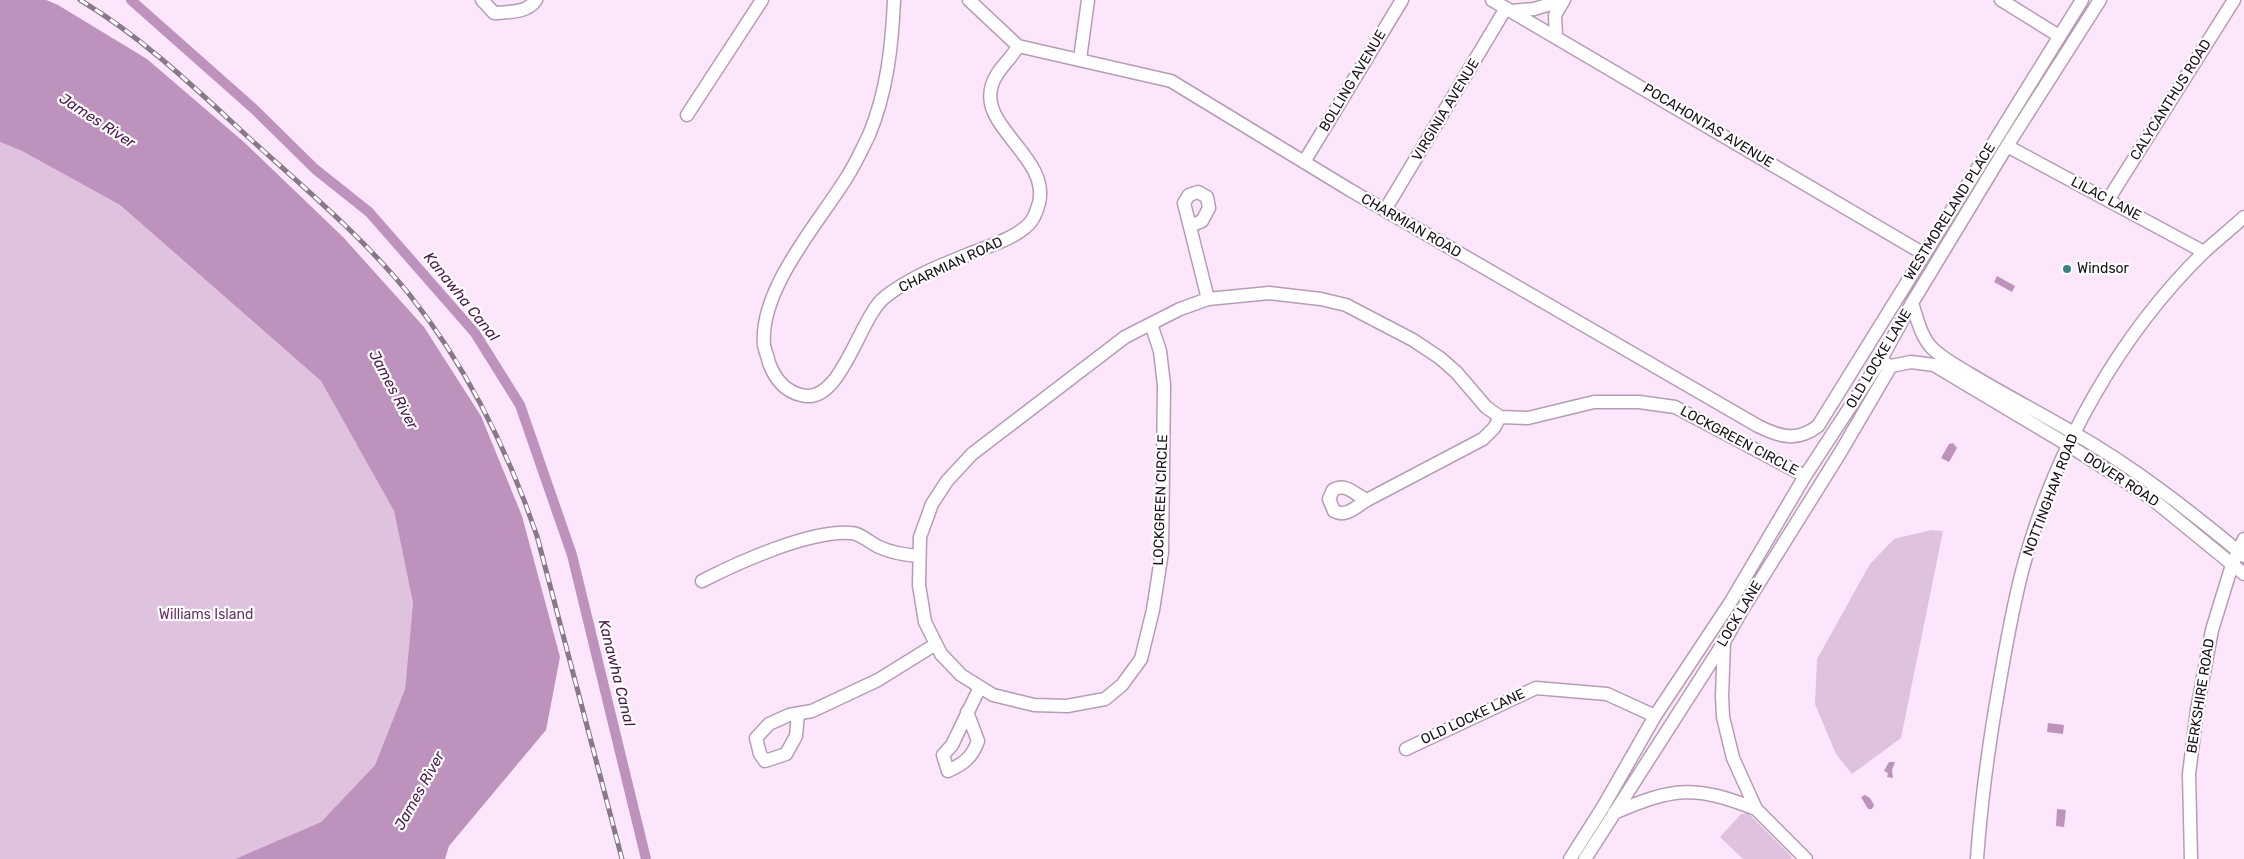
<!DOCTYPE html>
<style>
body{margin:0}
canvas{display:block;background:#fce6fc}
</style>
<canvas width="2244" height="859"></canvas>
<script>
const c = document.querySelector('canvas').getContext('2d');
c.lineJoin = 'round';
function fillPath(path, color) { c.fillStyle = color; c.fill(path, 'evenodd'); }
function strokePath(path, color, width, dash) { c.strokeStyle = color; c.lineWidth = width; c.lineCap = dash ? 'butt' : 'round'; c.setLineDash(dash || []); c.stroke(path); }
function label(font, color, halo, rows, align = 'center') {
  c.font = font + ' Rubik,sans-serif'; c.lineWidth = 4.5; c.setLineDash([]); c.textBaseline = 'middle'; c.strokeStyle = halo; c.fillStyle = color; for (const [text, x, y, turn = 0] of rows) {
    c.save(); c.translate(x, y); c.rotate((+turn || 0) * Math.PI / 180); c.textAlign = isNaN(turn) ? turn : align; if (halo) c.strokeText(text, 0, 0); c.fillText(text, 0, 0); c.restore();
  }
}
fillPath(new Path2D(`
 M0,142L22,151L120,205L321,381L394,511L413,603L405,689L375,765L321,822L235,859H0Z
 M1931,530L1943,531L1901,738L1852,774L1836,754L1815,704L1817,659L1870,564L1894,539Z
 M1748,813L1792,857L1791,859H1743L1720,837L1741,814Z`), '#dfc2de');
fillPath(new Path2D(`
 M0,0H46L58,5L147,59L245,143L343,237L424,327L481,416L522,516L560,657L546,730L449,846L445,859H235L321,822L375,765L405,689L413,603L394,511L321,381L120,205L22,151L0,142Z
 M1997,276L2015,286L2012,292L1994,282Z
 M1953,443L1957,448L1949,462L1941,458L1949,444Z
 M2048,723L2064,725L2063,734L2047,732Z
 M1889,762H1895L1892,770L1893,778L1887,777L1888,773L1884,771Z
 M1865,795L1870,798L1874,805L1872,809H1868L1861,797Z
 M2057,809L2066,810L2064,827L2056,826Z`), '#bd93bd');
strokePath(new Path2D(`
 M131,0L254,109L315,169L369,212L475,333L520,405L572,555L646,859`), '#bd93bd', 10);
const minor = new Path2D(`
 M482,0L494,13C510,12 527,13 536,0
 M894,0C892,46 887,92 869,135C862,149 856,163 847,177C820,221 759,289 764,345C765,351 768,357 769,363C775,379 784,391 801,395C841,407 859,317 885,297C910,277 944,264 974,252C992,245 1015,238 1029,224C1034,219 1037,210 1039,203C1050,157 978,127 992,85C996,70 1011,60 1018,46
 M969,0L1018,46L1171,81L1350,190L1758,426C1780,437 1797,442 1818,426L2082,0
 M1492,0L1924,254
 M2001,0L2059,36
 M1511,11L1534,9L1564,0
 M1556,36L1555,15L1564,0
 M1080,59L1088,0
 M687,115L762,0
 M2007,146L2204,252
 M1304,162L1402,0
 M2108,200L2234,0
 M1385,210L1506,8
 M1190,226L1202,221L1209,208L1207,197L1198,192L1189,195L1184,203L1208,299
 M1912,303C1917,318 1921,337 1932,348C1943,359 1957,366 1970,374C2003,394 2038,412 2072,432C2134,467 2190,511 2244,556
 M1151,324L1160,351L1164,385L1162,552L1153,610L1141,659L1122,685L1105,699L1067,706L1034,705L993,695L961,675L941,654L925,622L919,585L920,537L932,504L947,481L972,454L1125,337L1180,309L1208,299L1269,293L1321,299L1346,305L1413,340L1440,358L1456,372L1486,407L1500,417L1528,418L1594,402H1639L1675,407L1805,476
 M1885,363L1891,366L1911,362L1934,365L2068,445L2151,498L2244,574
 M1367,500C1355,495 1346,482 1333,490L1329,499L1334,511C1346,518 1357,506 1367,500L1483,439L1494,428L1500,417
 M702,581C739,562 810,530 851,533C860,533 870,543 879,547C892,553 905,555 919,556
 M1724,643L1722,696L1723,717L1733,758L1756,809L1806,859
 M967,712L978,741C972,758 963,764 948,771L943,755L952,745L980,687
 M798,714L796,736L786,754L765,761L760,754L756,738L769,724L789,715L812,711L878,680L936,644
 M1406,749L1536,688L1607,694L1655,716
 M1614,813C1674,787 1695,785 1756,809
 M1570,859L1603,807L1655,716L1730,603L1805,476L1880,361L1912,303L2007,146L2100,0
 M1585,859L1724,642L1742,610L1840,453L1891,366
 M1977,859C1981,801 1989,743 1999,686C2006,645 2013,604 2024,564C2055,450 2119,335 2204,252C2217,240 2231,229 2244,217
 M2191,859L2189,774L2197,710L2212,630L2232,565L2244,539`);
strokePath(minor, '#b69db6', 15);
strokePath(minor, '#fff', 12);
const rail = new Path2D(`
 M80,0C142,37 194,87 247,136C302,186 361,235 409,294C467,367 507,448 537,536L622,859`);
strokePath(rail, '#887888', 5);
strokePath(rail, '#fff', 3, [9]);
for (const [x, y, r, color] of [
 [2067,269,5,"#398283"]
]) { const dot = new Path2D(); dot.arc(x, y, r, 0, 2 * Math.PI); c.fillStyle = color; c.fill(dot); strokePath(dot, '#fff', 2); }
label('14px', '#191019', '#fff', [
 ["BOLLING AVENUE",1353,81,-59],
 ["CALYCANTHUS ROAD",2171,100,-58],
 ["VIRGINIA AVENUE",1446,110,-59],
 ["POCAHONTAS AVENUE",1708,126,31],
 ["LILAC LANE",2106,199,28],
 ["WESTMORELAND PLACE",1950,212,-58],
 ["CHARMIAN ROAD",1411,226,30],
 ["CHARMIAN ROAD",951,265,-25],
 ["OLD LOCKE LANE",1879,359,-59],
 ["LOCKGREEN CIRCLE",1739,441,28],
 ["DOVER ROAD",2121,480,33],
 ["NOTTINGHAM ROAD",2051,495,-69],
 ["LOCKGREEN CIRCLE",1161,500,-88],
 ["LOCK LANE",1740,614,-59],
 ["BERKSHIRE ROAD",2201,696,-81],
 ["OLD LOCKE LANE",1473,717,-25]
]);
label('14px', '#191019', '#fff', [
 ["Windsor",2077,269]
], 'left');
label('14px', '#673368', '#fff', [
 ["Williams Island",206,615]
]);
label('italic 15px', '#4b184c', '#fff', [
 ["James River",97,121,33],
 ["Kanawha Canal",461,297,51],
 ["James River",393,390,62],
 ["Kanawha Canal",616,673,76],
 ["James River",420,791,-61]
]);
</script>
